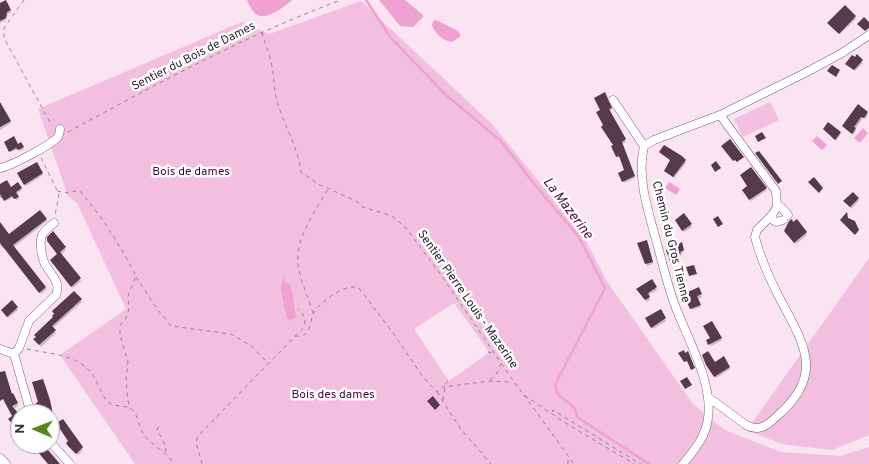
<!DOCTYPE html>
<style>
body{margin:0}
#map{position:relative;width:869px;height:464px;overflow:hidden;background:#fbe4f1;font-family:Overpass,sans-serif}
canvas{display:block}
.north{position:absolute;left:10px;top:404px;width:50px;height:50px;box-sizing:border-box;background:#fff;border:1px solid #aba5a9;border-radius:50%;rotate:271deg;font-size:14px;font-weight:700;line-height:20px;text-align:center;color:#2c1f27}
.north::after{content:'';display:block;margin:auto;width:18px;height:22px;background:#56871c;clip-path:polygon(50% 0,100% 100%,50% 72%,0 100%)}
</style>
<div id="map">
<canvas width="869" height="464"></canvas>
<div class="north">N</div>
</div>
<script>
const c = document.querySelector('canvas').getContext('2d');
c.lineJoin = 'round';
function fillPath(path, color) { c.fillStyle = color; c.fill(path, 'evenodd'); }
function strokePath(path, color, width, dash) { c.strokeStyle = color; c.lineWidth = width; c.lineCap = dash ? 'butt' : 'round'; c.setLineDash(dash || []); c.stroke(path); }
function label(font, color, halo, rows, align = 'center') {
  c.font = font + ' Overpass,sans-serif'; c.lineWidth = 5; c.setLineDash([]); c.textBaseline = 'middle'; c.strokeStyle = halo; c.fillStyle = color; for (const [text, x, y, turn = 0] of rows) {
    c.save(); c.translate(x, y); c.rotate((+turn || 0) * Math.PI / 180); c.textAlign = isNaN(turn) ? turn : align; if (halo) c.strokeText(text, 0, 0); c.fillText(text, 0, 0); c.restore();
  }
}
fillPath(new Path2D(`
 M361,1L492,124L584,237L606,280L693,404L725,430L781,452L840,456L869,447V464H135L60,355L126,309L77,203L68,196L38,109L242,22L269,34ZM286,278L285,282L291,285L296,310L286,317L280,290L281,284ZM454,303L488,350L487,354L449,381L414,329Z
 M770,102L779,120L743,137L734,119Z
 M869,258V435L832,450L781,444L747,430Z`), '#f2bfde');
fillPath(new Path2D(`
 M247,0H292C288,4 283,7 279,10C262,20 255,19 247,0Z
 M379,0H405L423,15V17L413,27L400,26Z
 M436,20L458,31L461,36L452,42C443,41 436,34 432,26L433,21Z
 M863,128L868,133L860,143L854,138Z
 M817,136L827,145L822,150L812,141Z
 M669,182L680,189L676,195L665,188Z
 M284,277H286L285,282L291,285L294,301L296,317L290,321L286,317L280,287Z`), '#efa1d2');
fillPath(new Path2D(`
 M5,1L11,12L8,14L6,20L0,23V4Z
 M845,7L856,19L840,34L830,24Z
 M855,58L863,63L855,71L848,66Z
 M604,93L612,110L609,111L626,142L622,144L635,178L624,183L620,174L626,171L621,157L618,158L612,147L614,145L605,126L602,110Z
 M0,105L11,123L0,130Z
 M858,106L868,115L865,119L863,118L855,129L856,131L853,135L843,126Z
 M825,130L840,133L841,134L836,141Z
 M6,142L18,145L21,144L24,149L20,151L18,149L11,152Z
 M660,153L681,157L686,163L674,178L665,171L671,161Z
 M37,163L43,175L26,186L19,174Z
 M751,169L767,190L751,201L743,190L749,186Z
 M18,184L22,190L16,194L19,199L16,200L14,197L6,201L3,197L0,198V185L10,188Z
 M858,199L859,201L851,209L846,203Z
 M684,215L692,227L684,232L677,220Z
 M46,219L47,221L13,248L45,287L47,289L41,294L4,247L3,249L0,245V224L9,235Z
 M53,233L66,250L60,255L81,281L73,288L53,262L58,255Z
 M787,233H806L807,235L796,244Z
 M648,243L653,264L647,266L638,244Z
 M682,245L684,252L680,254L681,256L675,257L678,265L673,266L668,251Z
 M652,281L657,290L648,295L650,300L647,302L638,289Z
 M698,289L702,297L697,299L701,307L692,310L685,295Z
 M74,292L82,302L53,328L56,333L41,347L36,341L55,314Z
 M17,308L18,310L8,318L4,312Z
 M660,311L666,321L653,329L646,319Z
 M712,323L722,340L711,346L707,340L711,338Z
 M703,355L715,364L724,358L730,369L716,378Z
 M0,373L18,406L13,409L20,418V432L11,421L14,416L0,383Z
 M63,420L83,450L78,455L71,448L69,441L60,427L56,430L51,424H58Z
 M27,444H36L58,464H49L33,446L31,449Z`), '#0003');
strokePath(new Path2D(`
 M366,0L391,38L445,94L501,141L535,185L579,237L605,288L556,383C554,400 568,398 575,409C576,411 576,414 577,417L649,464`), '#efa1d2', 2.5);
fillPath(new Path2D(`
 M6,0L11,10L7,12L6,18L0,21V3Z
 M845,5L856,16L839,34L827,23Z
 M864,17L869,22V28L865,31L857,24Z
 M857,54L863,60L854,70L845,64L852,55L855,57Z
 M832,65L840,70L836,77L827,71Z
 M605,92L612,108L609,109L626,139L622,142L635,176L622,182L618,173L624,170L619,156L616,157L611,146L613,145L601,127L603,125L596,112L600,110L594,98Z
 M0,102L11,121L0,127Z
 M858,104L868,112L864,118L861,117L854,127L856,128L852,134L842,126Z
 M828,122L841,132L835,140L823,129Z
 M762,132L766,138L758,142L755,136Z
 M14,136L18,144L21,142L24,147L18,150L16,148L9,152L4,142Z
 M730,139L744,157L737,162L735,160L733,161L721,146Z
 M664,145L682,156L686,160L673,177L664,171L670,160L659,152Z
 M759,151L782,181L778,184L755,153Z
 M716,161L721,168L715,172L711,165Z
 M37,162L43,173L24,185L17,173Z
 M751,167L767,188L749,200L742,190L747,186L740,175Z
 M814,177L823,188L819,193L808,182Z
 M7,180L11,187L18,182L22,188L16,192L19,197L14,199L12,196L4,201L0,194V184Z
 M853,192L859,198L850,207L843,201Z
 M40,210L47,219L13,245L46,287L39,293L0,243V222L9,234Z
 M847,212L848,218L855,221L859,230L855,235L840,220Z
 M684,213L692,224L682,231L675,220Z
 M718,216L723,224L718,227L713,219Z
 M792,219L793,222L797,219L807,232L794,243L784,231L789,221Z
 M53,231L66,247L60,252L81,278L71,287L50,260L57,254L47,241V237Z
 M647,240L653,262L645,264L637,243Z
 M682,242L684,250L680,252L681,254L675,256L678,264L671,265L666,250Z
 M694,265L697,274L689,276L686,267Z
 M652,279L657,287L648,293L650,297L645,300L636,289Z
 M699,287L702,294L697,296L701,305L690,309L683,294Z
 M74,291L82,299L52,326L56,330L39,345L33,339L36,337L34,335L53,317L52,316L54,314L52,311Z
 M12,300L18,307L7,317L1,310Z
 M661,309L666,318L651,328L645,318Z
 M712,321L722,338L708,345L706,340L710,338L703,326Z
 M684,350L685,353L688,351L694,366L695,368L691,370L687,361L684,362L678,353Z
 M708,351L715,362L724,356L730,367L714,377L706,365L702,355Z
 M5,371L12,394L13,393L18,403L12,406L20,415V432L8,419L12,416L3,399L0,401V372Z
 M687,377L692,385L685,389L680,381Z
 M43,379L50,400L53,414H40V411H38L36,403L38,402L32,382Z
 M433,396L440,405L435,410L427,401Z
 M56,419L58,422L63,419L83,447L76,454L68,446L66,443L68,441L58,426L54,429L50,424Z
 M31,444H43L60,464H48Z`), '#56394b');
const minor = new Path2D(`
 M613,100L644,146
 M0,168C11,166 51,145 58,137C59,135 60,132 60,129
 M777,207H781L788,215
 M772,215L773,220L776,222L783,220
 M0,349L14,354
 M14,354L19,348L29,321L56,295C61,282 52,276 46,266C42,260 39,242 42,235C45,230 50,226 54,223
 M14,354L31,414
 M708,397L746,425C758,432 767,426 776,417C827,374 803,343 778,295C769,277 760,257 755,237L757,230L772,215L777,207L776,191L720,115
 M50,442L70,464
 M683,464C694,450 706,437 708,418C713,385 690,343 678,313C669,292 664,269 658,247C650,216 636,179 644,146L654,140L720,115L805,73L842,53L869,35`);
const major = new Path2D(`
 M0,459L5,464`);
strokePath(minor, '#806073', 9);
strokePath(major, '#806073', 11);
strokePath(new Path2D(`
 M24,0L4,28V38L52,126
 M262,32C265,44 270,55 272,66C274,77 274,88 276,98C283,124 298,146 301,172L318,184L356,201L363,207L392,216L406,228L439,272L514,382L524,395L564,422L634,464
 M68,132C157,84 246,35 341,0
 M41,158L59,194L55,215
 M57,191L68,193L79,190C104,219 118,242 136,276L128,296L129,309L126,318L120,325V335L128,362L126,380L128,401L130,409
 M136,277L157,309L171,326L231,334L250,345L268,363
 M313,313C309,299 299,277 298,264C295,238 316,210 328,189
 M295,336C313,338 308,321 315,311C323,300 345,283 359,288L393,333L423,377L437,392L443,387L489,381L512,382
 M27,349C50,354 78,354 93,375C99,384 102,399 111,404C117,407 124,405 130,408C139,414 138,427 144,435C153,446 166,452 174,464
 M488,352L493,353
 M490,380L497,373L501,363
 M437,392L460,428L491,464
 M524,395L574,464
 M443,400L445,386L448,380
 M552,412L553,410L634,460L637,464
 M159,427L157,429L165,445L166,452
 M202,464L196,442L198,436L304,327C306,319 304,314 298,309
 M568,464V457
 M639,464H641`), '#988690', 1, [4, 4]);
strokePath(minor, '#fff', 8);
strokePath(major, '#fff', 10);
label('12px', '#2c1f27', '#fff', [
 ["Sentier du Bois de Dames",194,57,-27],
 ["Chemin du Gros Tienne",670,242,76],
 ["Sentier Pierre Louis - Mazerine",467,300,55]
]);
label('12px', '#4b0639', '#fff', [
 ["Bois de dames",191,173],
 ["Bois des dames",333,396]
]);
label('italic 14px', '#520e3f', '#fff', [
 ["La Mazerine",567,209,53]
]);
</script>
